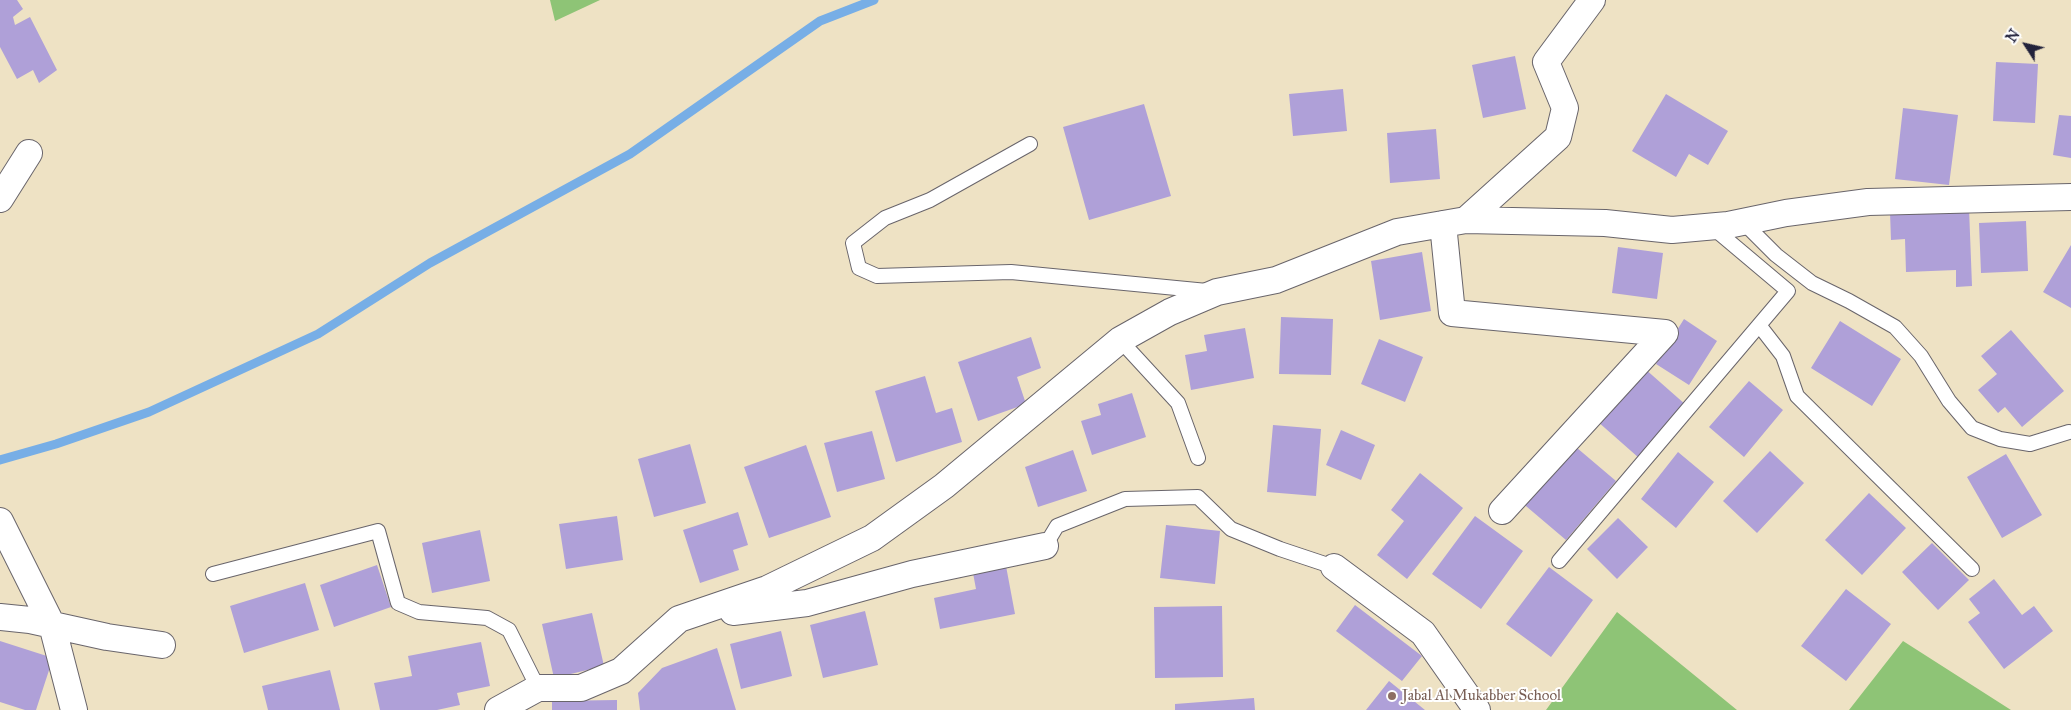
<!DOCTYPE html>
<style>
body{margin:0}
#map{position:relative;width:2071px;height:710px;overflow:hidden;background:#eee2c4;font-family:"IM FELL Great Primer",serif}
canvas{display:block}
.north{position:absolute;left:2001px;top:20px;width:50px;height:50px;-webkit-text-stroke:4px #fff;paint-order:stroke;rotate:305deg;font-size:14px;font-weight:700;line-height:20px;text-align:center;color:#22223b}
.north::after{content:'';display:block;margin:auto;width:18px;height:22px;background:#22223b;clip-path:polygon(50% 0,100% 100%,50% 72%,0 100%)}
</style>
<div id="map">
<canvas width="2071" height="710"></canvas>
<div class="north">N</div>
</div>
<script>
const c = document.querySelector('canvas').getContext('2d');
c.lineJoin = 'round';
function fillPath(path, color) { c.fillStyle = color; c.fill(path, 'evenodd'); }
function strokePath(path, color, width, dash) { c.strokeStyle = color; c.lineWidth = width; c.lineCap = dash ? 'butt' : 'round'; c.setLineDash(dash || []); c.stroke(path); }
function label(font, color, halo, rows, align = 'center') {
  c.font = font + ' "IM FELL Great Primer",serif'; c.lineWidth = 4; c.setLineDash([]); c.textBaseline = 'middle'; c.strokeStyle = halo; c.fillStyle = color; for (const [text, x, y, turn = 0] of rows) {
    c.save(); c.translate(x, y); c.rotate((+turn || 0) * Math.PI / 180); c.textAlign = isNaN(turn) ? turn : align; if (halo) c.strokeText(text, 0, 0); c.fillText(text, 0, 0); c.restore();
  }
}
fillPath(new Path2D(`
 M550,0H600L555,21Z
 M1617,612L1737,710H1546Z
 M1903,641L2011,710H1849Z`), '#8ec476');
strokePath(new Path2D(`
 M0,460L56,444L149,412L318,334L430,263L630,154L820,21L874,0`), '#77aee6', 9);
fillPath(new Path2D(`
 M0,0H17L23,9L13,17L15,25L30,17L57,70L39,83L33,70L17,79L0,47Z
 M1515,56L1526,109L1483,118L1472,65Z
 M1996,62L2038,64L2035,123L1993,121Z
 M1343,89L1347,131L1293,136L1289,94Z
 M1666,94L1728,131L1708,165L1689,154L1676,177L1632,151Z
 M1144,104L1171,196L1089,220L1063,127Z
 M1903,108L1958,115L1949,185L1895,179Z
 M2059,115L2071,116V158L2053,155Z
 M1436,129L1440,179L1390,183L1387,133Z
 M1969,208L1972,286L1956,287V270L1906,272L1905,239L1891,240L1890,212Z
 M2026,221L2028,271L1981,273L1979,223Z
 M2071,245V308L2043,292Z
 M1618,247L1663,253L1657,299L1612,293Z
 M1422,252L1431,311L1380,320L1371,261Z
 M1281,317L1333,319L1331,375L1279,374Z
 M1684,319L1717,341L1689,385L1656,364Z
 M1840,321L1901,359L1872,406L1811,368Z
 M1245,328L1254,378L1191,390L1185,355L1207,351L1204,335Z
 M2011,330L2064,391L2022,427L2005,407L1998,413L1978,390L1997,374L1981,356Z
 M1031,337L1041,368L1017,377L1026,404L978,421L958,362Z
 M1379,339L1423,357L1405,402L1361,384Z
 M1644,368L1686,405L1639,458L1597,421Z
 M925,376L936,413L952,408L962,442L896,462L875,391Z
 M1749,381L1783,410L1744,457L1709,427Z
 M1132,393L1146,437L1092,455L1081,421L1101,415L1098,404Z
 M1273,425L1321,429L1316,496L1267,492Z
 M1341,430L1375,445L1361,480L1326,465Z
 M872,431L885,479L837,492L824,443Z
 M1570,442L1616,481L1566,540L1520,501Z
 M690,444L706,503L654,517L638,459Z
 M806,445L831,517L769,538L744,467Z
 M1073,450L1087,491L1038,507L1025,467Z
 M1770,451L1804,483L1757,533L1723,501Z
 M1678,452L1714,482L1676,528L1641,499Z
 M2006,454L2042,515L2002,538L1967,477Z
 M1420,473L1463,508L1407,579L1377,555L1404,521L1391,510Z
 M1869,493L1906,528L1862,575L1825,540Z
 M738,512L748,545L733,550L739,570L700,583L683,530Z
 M617,516L623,560L566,569L559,524Z
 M1475,516L1523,551L1481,609L1432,574Z
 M1618,518L1648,547L1617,579L1587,549Z
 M1166,525L1220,531L1215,584L1160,578Z
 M480,530L490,581L432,593L422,543Z
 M1932,543L1969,580L1938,610L1902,572Z
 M377,565L391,607L334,627L320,585Z
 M1006,566L1015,614L940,629L934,598L976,589L973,573Z
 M1549,567L1593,600L1551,657L1506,624Z
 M1994,579L2022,615L2034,606L2053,631L2004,669L1968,622L1980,613L1969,599Z
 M305,583L319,630L244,653L230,606Z
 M1846,589L1891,624L1846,681L1801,646Z
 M1355,605L1422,656L1402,681L1336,631Z
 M1222,606L1223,677L1155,678L1154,607Z
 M865,611L878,665L823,678L810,625Z
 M592,613L604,666L554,678L542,624Z
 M781,631L792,676L741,689L730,644Z
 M0,641L53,658L36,710H25L0,702Z
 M481,642L490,686L457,693L460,705L437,710H380L374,683L412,676L408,656Z
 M717,648L736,710H640L638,693L662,668Z
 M330,670L340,710H268L262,686Z
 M1389,681L1425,710H1366Z
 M1254,698L1255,710H1175V704Z
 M617,700V710H552V701Z`), '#afa0d8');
const service = new Path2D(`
 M1030,144L930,200L885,218L853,243L859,268L877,276L1011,272L1207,291
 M1743,222L1776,255L1812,283L1849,301L1895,327L1921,356L1949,401L1972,428L2000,439L2030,444L2069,432
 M1759,325L1783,356L1797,396L1972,569
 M1120,340L1178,403L1198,458
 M1045,546L1057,526L1125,499L1198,497L1231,529L1280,549L1334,567
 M1559,561L1788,291L1712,227
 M213,574L378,531L398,603L419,612L487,618L509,630L538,688`);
const minor = new Path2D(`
 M0,199L29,153
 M1466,220L1558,137L1565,108L1546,62L1592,0
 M1443,224L1452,313L1665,333L1502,511
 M0,521L52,625L74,710
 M1334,567L1423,633L1477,710
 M733,612L807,603L912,574L1045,546
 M0,617L30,620L107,637L162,645
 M498,710L538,688H581L621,671L679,619L767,589L872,538L944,486L1120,340L1170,312L1217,292L1276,280L1397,232L1466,220L1605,223L1672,230L1728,225L1786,213L1868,202L2071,197`);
strokePath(service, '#69656b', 16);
strokePath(minor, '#69656b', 28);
strokePath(service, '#fff', 14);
strokePath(minor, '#fff', 26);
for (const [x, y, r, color] of [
 [1392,696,5,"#8d6e63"]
]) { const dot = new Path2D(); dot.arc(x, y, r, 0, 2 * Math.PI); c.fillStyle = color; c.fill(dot); strokePath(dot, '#fff', 2); }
label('15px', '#785e54', '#fff', [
 ["Jabal Al Mukabber School",1402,696]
], 'left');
</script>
